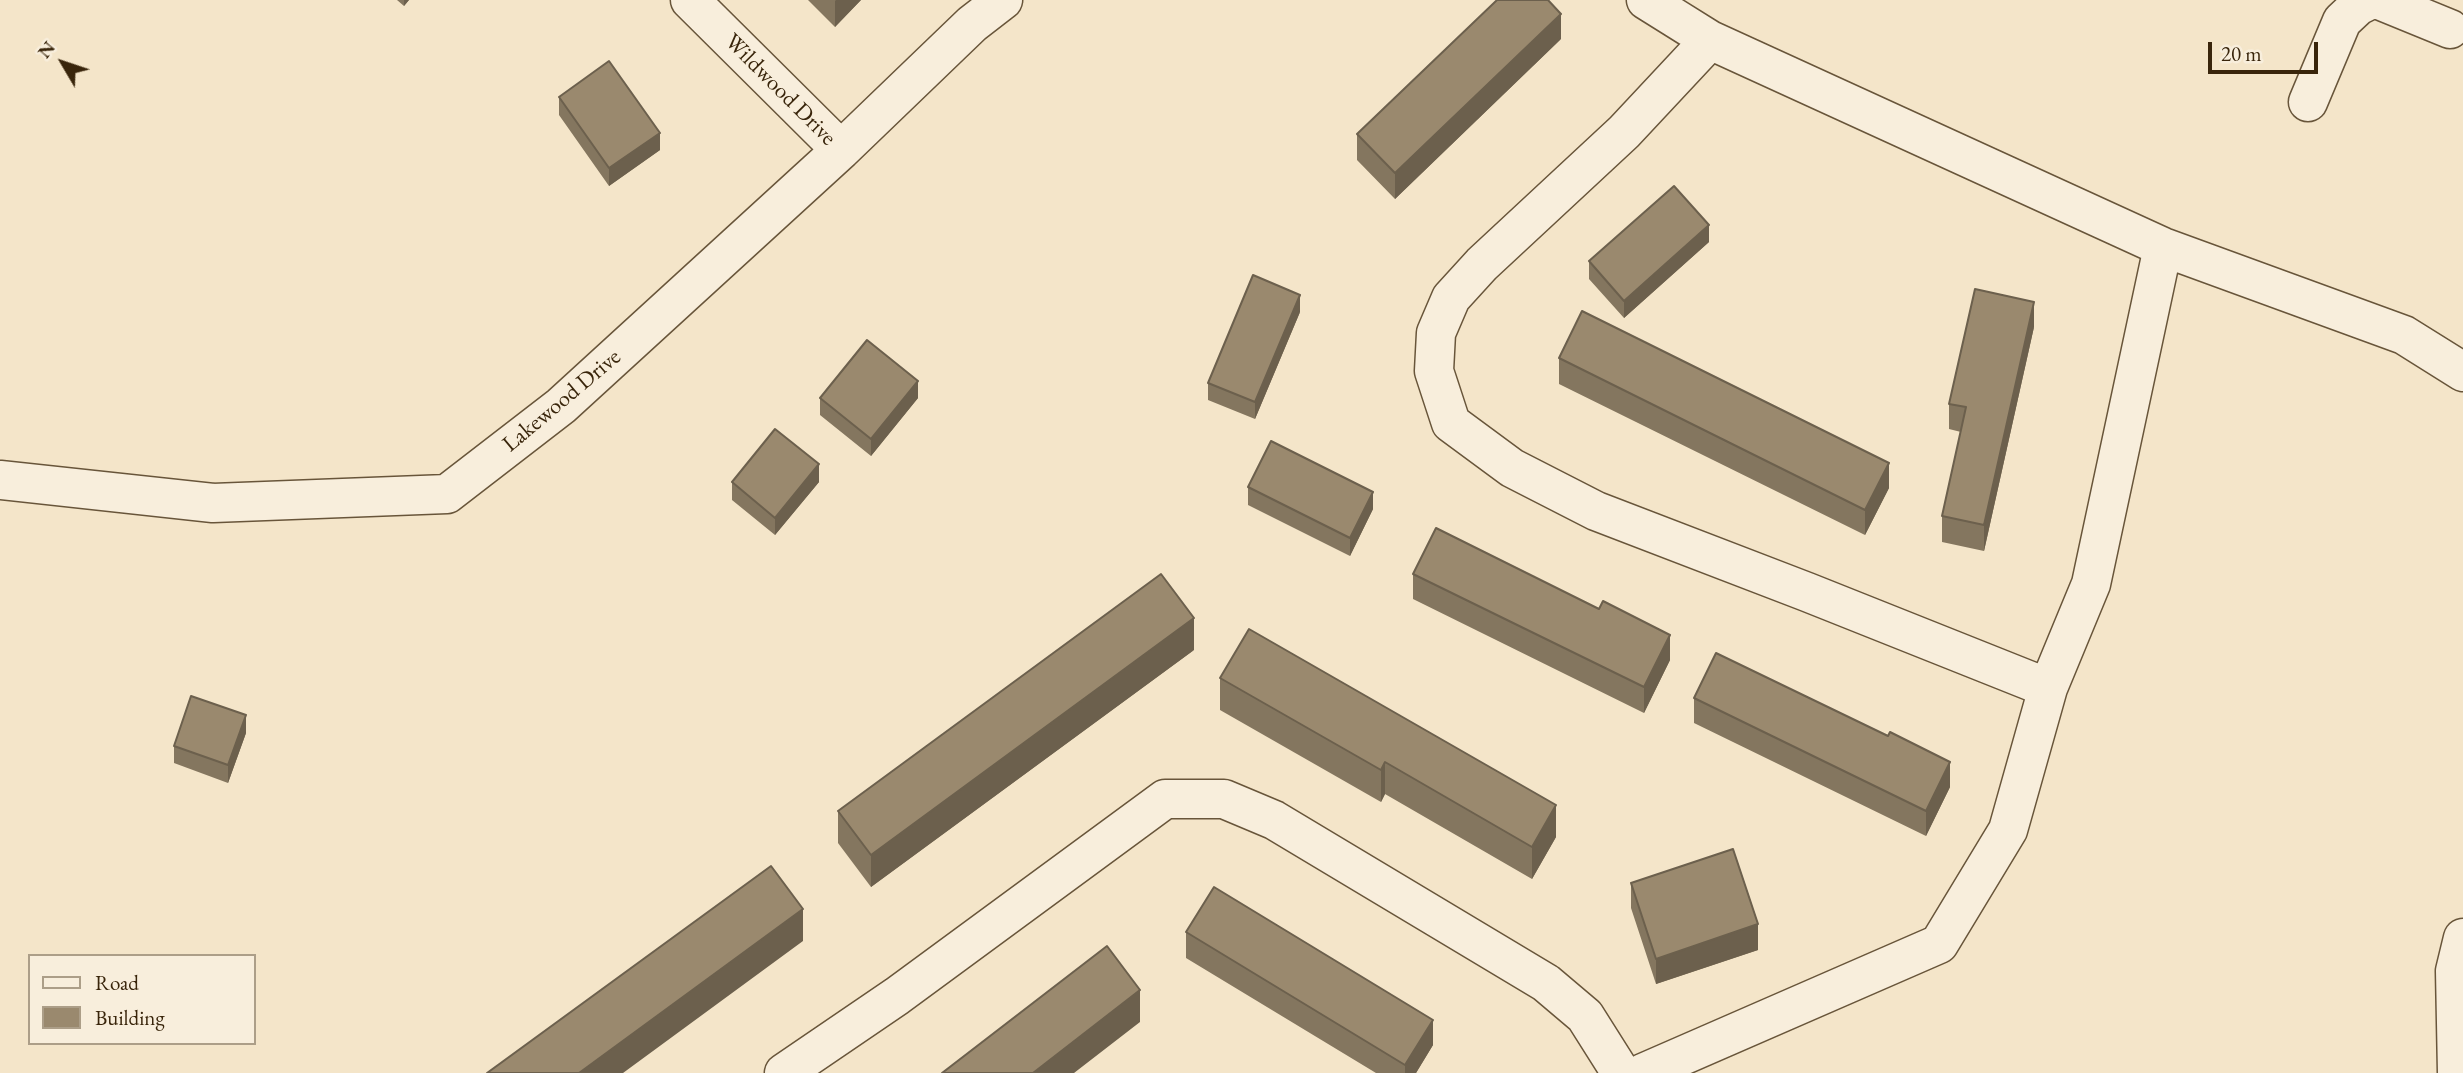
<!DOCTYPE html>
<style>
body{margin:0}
#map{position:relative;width:2463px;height:1073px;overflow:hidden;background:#f4e5c9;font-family:"EB Garamond",serif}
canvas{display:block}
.legend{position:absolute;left:28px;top:954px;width:228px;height:91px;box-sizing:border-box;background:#f8eedc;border:2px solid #ac9e88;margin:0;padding:9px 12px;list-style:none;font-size:21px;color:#39250b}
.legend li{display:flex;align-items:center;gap:14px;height:35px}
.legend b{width:35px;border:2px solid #ac9e88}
.north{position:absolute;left:28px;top:28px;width:70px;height:70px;-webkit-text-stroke:5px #f8eedc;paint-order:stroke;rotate:309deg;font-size:19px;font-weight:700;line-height:28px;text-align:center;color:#39250b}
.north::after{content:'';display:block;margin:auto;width:24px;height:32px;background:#39250b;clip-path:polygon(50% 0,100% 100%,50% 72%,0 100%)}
.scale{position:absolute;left:2208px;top:42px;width:110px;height:32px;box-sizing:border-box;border:4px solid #39250b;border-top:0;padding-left:9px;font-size:21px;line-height:24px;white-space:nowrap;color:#39250b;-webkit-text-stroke:5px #f8eedc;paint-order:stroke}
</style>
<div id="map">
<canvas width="2463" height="1073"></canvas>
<ul class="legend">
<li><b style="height:9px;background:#f8eedc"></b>Road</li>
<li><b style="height:19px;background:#9a896e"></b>Building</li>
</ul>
<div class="north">N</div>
<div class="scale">20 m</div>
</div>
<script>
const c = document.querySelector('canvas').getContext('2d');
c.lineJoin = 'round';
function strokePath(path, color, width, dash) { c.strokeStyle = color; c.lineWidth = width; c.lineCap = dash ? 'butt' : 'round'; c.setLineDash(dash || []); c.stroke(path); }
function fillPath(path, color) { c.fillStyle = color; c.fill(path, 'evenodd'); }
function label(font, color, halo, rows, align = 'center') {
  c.font = font + ' "EB Garamond",serif'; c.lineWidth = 5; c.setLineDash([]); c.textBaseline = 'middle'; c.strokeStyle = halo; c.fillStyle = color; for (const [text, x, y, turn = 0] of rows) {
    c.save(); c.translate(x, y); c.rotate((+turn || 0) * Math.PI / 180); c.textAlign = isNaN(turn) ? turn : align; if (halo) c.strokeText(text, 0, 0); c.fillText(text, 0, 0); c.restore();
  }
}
const minor = new Path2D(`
 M690,0L841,150
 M1646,0L1710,40
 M2379,0L2450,29
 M2308,102L2342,21L2358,6L2370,0
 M0,480L213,503L447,494L561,406L841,150L972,24L1003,0
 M2048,688L1807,592L1596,511L1512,468L1451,423L1434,371L1436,333L1451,298L1482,264L1624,132L1710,40L2163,247L2404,335L2463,372
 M784,1073L897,996L1165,799H1224L1274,820L1546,983L1585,1016L1621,1073
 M1643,1073L1939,944L2008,830L2048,688L2091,584L2163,247
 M2457,1073L2455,971L2463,938`);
strokePath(minor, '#68553a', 41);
strokePath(minor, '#f8eedc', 38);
fillPath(new Path2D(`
 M397,0H409L404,6Z
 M808,0H861L835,27Z
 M1561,39L1395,199L1357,160V134Z
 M559,97L660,150L609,186L559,115Z
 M1709,242L1624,318L1589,279V261Z
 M1300,312L1255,419L1208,400V383Z
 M2034,327L1984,551L1942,542V516L1961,432L1949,429V404Z
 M1559,358L1889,488L1865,535L1559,384Z
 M820,398H918L871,456L820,415Z
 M732,482H819L775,535L732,500Z
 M1248,487L1373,509L1350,556L1248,505Z
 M1413,574L1670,660L1644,713L1413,599Z
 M1194,650L871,887L838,843V811Z
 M1220,678L1556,837L1532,879L1385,794L1381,802L1220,710Z
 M1694,698L1950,787L1926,836L1694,723Z
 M246,733L228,783L174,763V746Z
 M1631,883L1758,950L1656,984L1631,908Z
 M1186,932L1433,1045L1416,1073H1376L1186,958Z`), '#84765f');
fillPath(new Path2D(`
 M404,0H409L404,6Z
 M836,0H861L835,27V1Z
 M1561,14V39L1395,199V173Z
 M660,133V150L609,186V168Z
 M1709,225V242L1624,318V301Z
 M1300,295V312L1255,419V402Z
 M2034,302V327L1984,551V525Z
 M918,381V398L871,456V439Z
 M1889,463V488L1865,535V510Z
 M819,464V482L775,535V518Z
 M1373,492V509L1350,556V538Z
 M1194,618V650L871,887V855Z
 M1670,635V660L1644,713V687Z
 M246,715V733L228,783V765Z
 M1385,762V794L1381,802V770Z
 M1950,762V787L1926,836V811Z
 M1556,805V837L1532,879V847Z
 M803,909V941L623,1073H579Z
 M1758,924V950L1656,984V959Z
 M1140,990V1022L1074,1073H1033Z
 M1433,1020V1045L1416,1073H1405V1065Z`), '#6c604d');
const building = new Path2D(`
 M1497,0H1548L1561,14L1395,173L1357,134Z
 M609,61L660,133L609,168L559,97Z
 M1674,186L1709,225L1624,301L1589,261Z
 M1253,275L1300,295L1255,402L1208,383Z
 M1975,289L2034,302L1984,525L1942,516L1966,407L1949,404Z
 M1582,311L1889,463L1865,510L1559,358Z
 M867,340L918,381L871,439L820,398Z
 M775,429L819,464L775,518L732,482Z
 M1271,441L1373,492L1350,538L1248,487Z
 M1436,528L1599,609L1603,601L1670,635L1644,687L1413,574Z
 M1161,574L1194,618L871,855L838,811Z
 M1249,629L1556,805L1532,847L1385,762L1381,770L1220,678Z
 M1716,653L1888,736L1890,732L1950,762L1926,811L1694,698Z
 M191,696L246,715L228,765L174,746Z
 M1733,849L1758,924L1656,959L1631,883Z
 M771,866L803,909L579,1073H487Z
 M1214,887L1433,1020L1405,1065L1186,932Z
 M1107,946L1140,990L1033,1073H942Z`);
fillPath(building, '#9a896e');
strokePath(building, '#6c604d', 2);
label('23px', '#39250b', '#f8eedc', [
 ["Wildwood Drive",780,90,45],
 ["Lakewood Drive",562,401,-40]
]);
</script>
